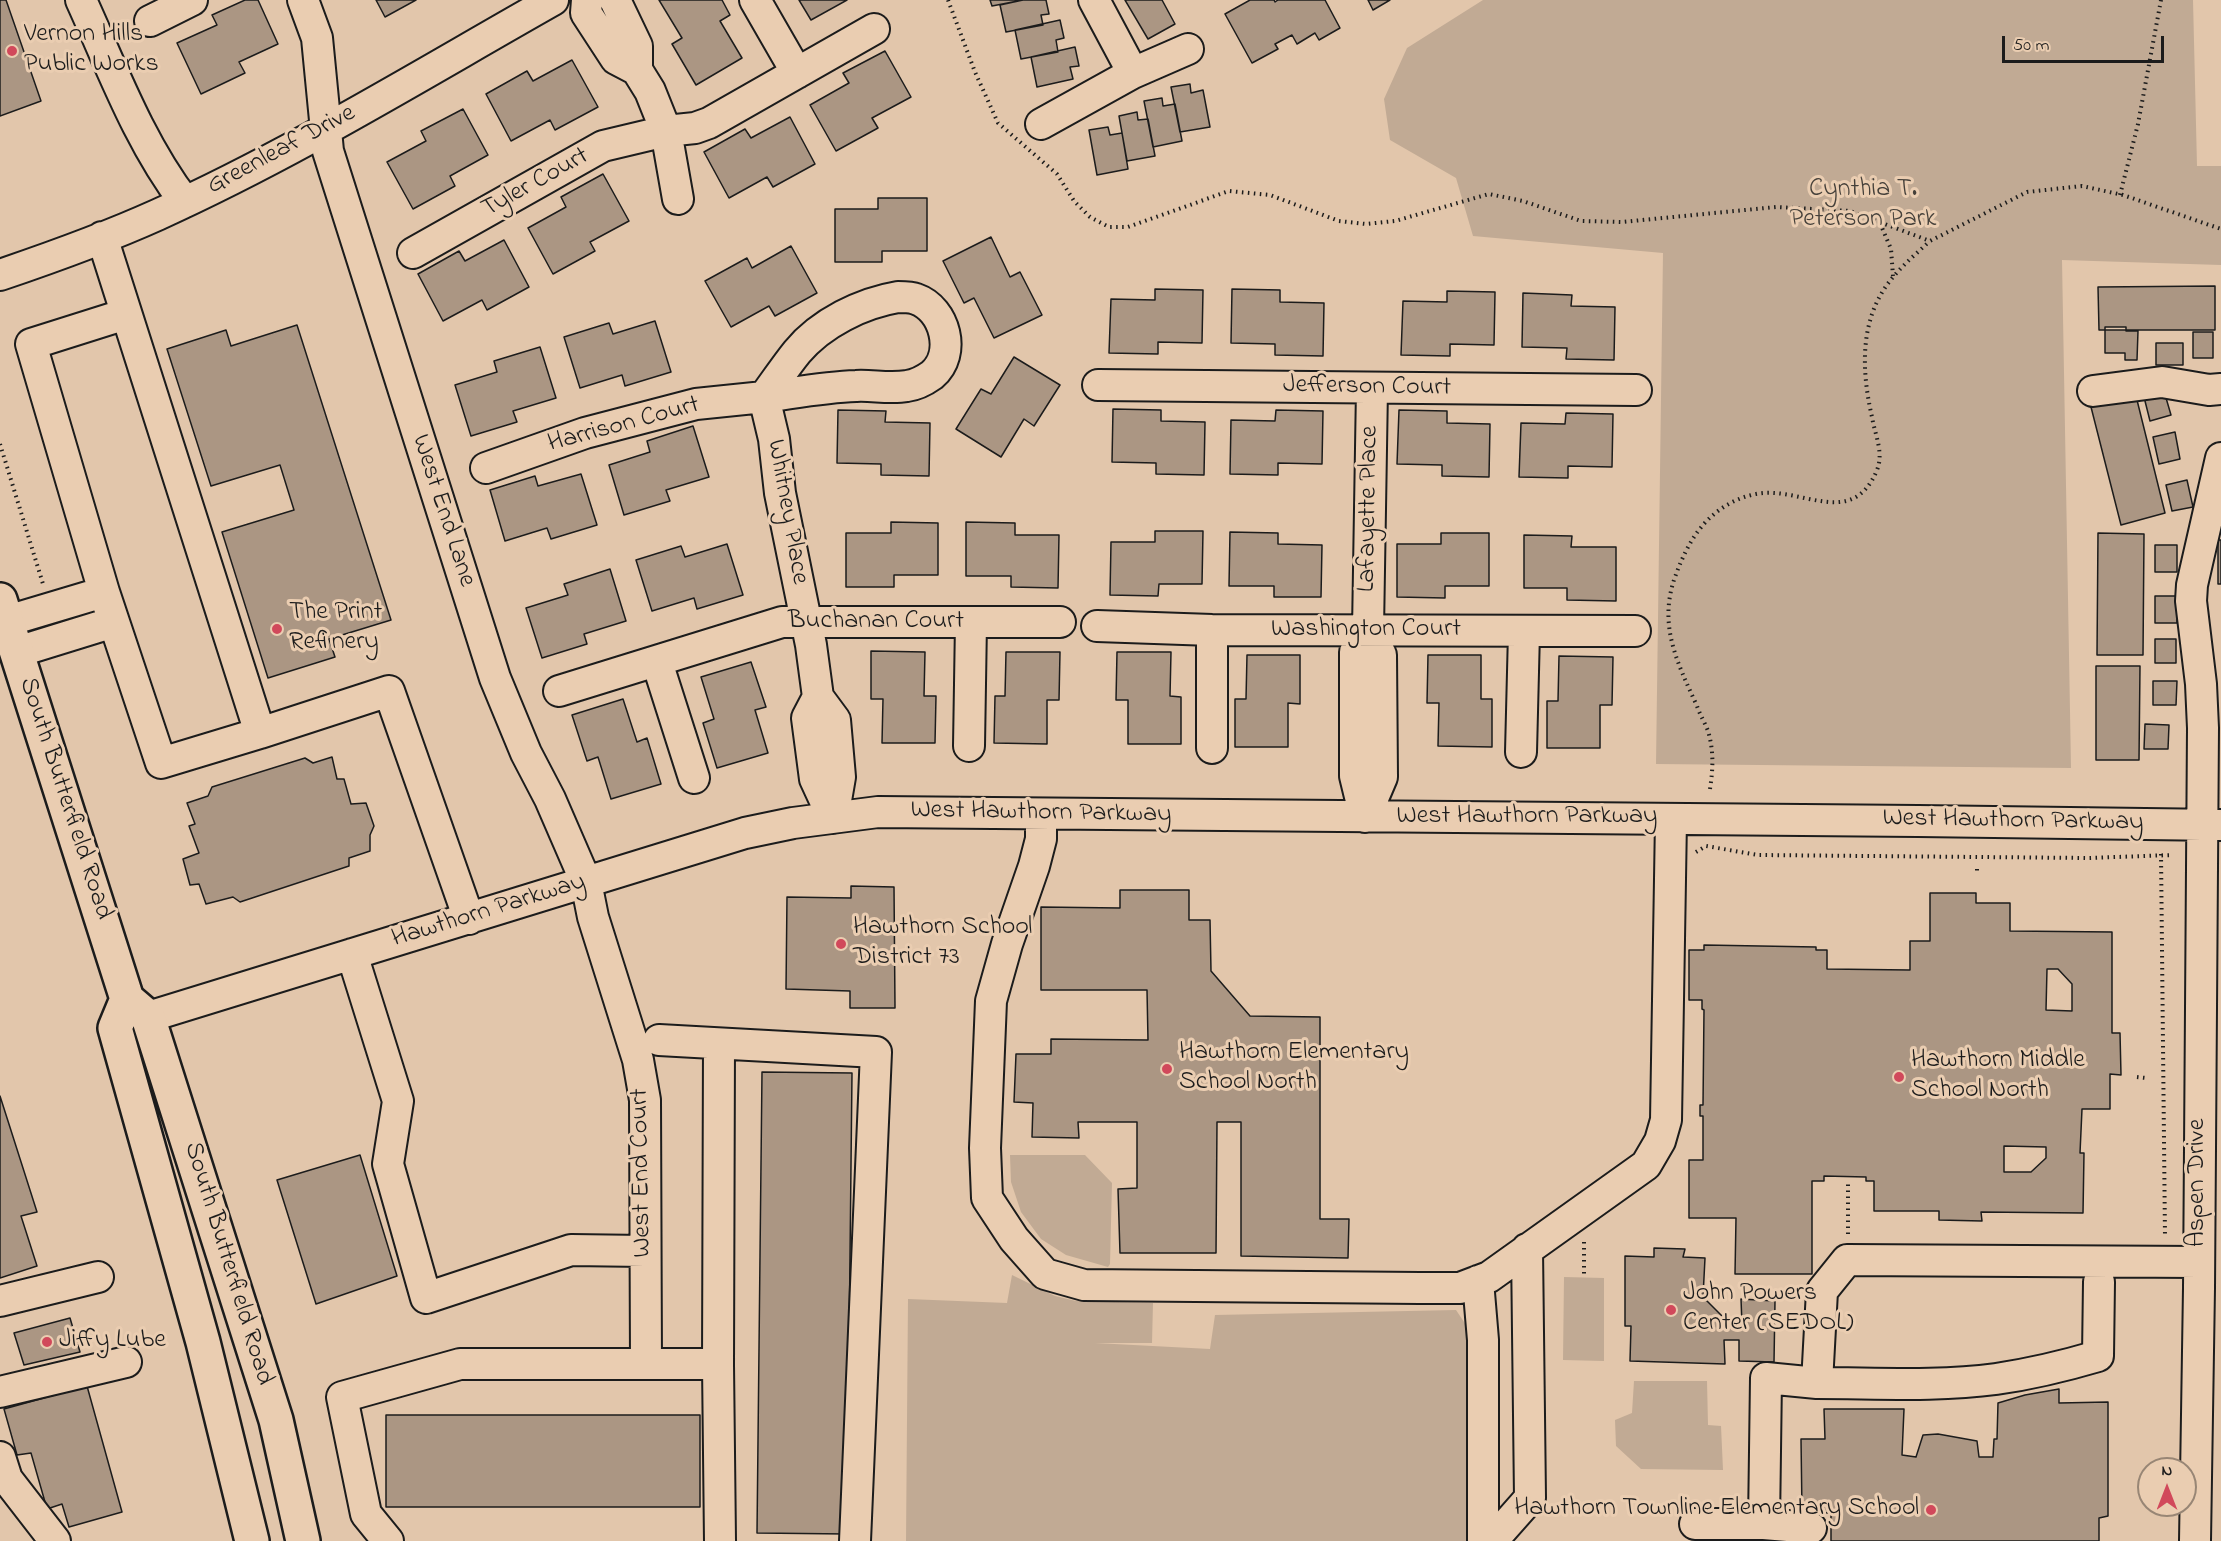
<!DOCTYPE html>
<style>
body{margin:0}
#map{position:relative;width:2221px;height:1541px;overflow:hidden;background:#e2c6ab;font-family:"Indie Flower",sans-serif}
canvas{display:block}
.north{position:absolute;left:2137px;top:1457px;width:60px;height:60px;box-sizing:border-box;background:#eacdb1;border:2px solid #988675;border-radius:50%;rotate:0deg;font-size:16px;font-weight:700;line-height:24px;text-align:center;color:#1c1c1c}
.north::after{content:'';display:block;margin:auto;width:21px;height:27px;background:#d1495b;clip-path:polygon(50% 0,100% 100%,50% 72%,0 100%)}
.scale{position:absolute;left:2002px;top:36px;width:162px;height:27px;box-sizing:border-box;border:3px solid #1c1c1c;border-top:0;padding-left:8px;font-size:18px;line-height:21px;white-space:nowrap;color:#1c1c1c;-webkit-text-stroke:4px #eacdb1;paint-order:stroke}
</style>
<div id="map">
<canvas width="2221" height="1541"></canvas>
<div class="north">N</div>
<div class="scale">50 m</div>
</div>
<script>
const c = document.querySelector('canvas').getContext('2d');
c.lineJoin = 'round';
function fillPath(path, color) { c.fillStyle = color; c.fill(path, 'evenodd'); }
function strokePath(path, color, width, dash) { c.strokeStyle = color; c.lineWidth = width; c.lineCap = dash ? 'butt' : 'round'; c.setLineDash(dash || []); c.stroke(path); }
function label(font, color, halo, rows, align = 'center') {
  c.font = font + ' "Indie Flower",sans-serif'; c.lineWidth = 6; c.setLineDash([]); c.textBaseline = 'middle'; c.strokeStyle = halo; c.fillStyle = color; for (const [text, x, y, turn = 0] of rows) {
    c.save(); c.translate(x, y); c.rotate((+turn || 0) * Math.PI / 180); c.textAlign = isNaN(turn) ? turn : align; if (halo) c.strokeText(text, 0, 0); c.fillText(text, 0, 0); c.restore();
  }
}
fillPath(new Path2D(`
 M1483,0H2193L2197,166H2221V265L2062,260L2071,768L1656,764L1663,253L1473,236L1456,178L1390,140L1384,99L1407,48Z
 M1010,1155H1085L1112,1183L1110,1264L1108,1267L1066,1255L1041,1239L1021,1212L1011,1182Z
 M1012,1275L1055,1296L1076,1301L1153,1303L1152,1343H1095L1210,1349L1215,1315L1456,1310L1476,1340L1477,1541H906L908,1299L1007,1303Z
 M1564,1277L1604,1278V1361L1563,1360Z
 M1634,1381H1707L1708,1425L1721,1426L1723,1470L1641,1469L1616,1446L1615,1420L1632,1413Z`), '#c1aa94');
const building = new Path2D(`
 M0,0H6L41,101L0,116Z
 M245,0H258L278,44L239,62L245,73L201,94L177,43L217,25L212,15Z
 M376,0H416L385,17Z
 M659,0H722L730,15L720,21L742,58L696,85L672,44L682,38Z
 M799,0H847L811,20Z
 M990,0H1023L992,6Z
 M1023,0H1046L1049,14L1041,15L1043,25L1006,32L1000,5Z
 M1125,0H1162L1175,24L1148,39Z
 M1250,0H1274L1275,2L1278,0H1325L1340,28L1319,40L1315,33L1297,44L1292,35L1275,44L1278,49L1252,63L1225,14Z
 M1368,0H1390L1373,10Z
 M1060,20L1064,38L1056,40L1058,52L1021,59L1015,30Z
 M1075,47L1079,66L1070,67L1073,79L1037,87L1031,57Z
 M885,51L911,97L872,118L878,128L836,151L810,105L849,83L843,73Z
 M572,60L598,107L555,130L550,120L511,141L486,94L527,71L533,81Z
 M1190,84L1191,93L1203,90L1210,127L1180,132L1171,87Z
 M1162,98L1163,106L1175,104L1182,141L1153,147L1144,101Z
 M463,109L488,155L450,176L455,186L413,209L387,162L426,141L421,131Z
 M1137,112L1138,120L1148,119L1155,156L1127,161L1119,116Z
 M790,117L815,164L773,187L767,177L729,198L704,152L745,129L751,138Z
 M1108,127L1110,135L1122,133L1128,169L1097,175L1089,130Z
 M603,174L629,221L590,242L595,251L553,274L528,228L566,207L561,197Z
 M878,198H927V251H882V262H835V209H878Z
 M991,237L1010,277L1020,272L1042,315L994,338L974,298L964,303L943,261Z
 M504,240L529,287L487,310L482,300L443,321L418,274L459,251L465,261Z
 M791,246L817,293L775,316L769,306L731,327L705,281L747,258L752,268Z
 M2215,286V330H2099L2098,287Z
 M1155,289L1203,290L1202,343L1158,342V354L1109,353L1111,299L1155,300Z
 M1232,289L1280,290V302L1324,303L1323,356L1275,355V344L1231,343Z
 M1447,291L1495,292L1494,345L1450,344V356L1401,355L1403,301L1447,302Z
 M1523,293L1572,295L1571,306L1615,307L1614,360L1566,359L1567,348L1522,347Z
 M655,321L671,372L625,386L622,375L580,388L564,337L609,323L613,334Z
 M297,325L391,620L329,639L335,657L268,678L222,532L294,510L280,465L211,486L167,349L226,330L231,346Z
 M2105,327H2126V331H2138L2137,360H2125V353H2105Z
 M2193,332H2213V358H2193Z
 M2156,343H2183V365H2156Z
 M540,347L556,398L513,411L517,422L471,436L455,385L497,372L494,361Z
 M1014,357L1060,385L1034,426L1024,419L1001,457L956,429L981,389L991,394Z
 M2164,391L2171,415L2150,421L2144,397Z
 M2136,396L2165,513L2121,525L2091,407Z
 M1113,409L1161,410V421L1205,422L1204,475L1156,474V463L1112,462Z
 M838,410L886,411L885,422L930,423L929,476L881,475V464L837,463Z
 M1276,410L1323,411L1322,464L1278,463V475L1230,474L1231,420L1275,421Z
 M1399,410L1447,411V423L1490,424L1489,477L1442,476V465L1397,464Z
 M1566,413L1613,414L1612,467L1568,466V478L1519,477L1521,423L1565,424Z
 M693,426L709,477L666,490L670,501L624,515L609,465L650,452L647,441Z
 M2175,432L2180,459L2159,464L2153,437Z
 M581,474L597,525L551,539L547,528L505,541L490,490L535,476L538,486Z
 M2187,480L2193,507L2172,511L2166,485Z
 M891,522L938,523V575H894V587H846V533H891Z
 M966,522L1015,523V535H1059L1058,588L1011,587V576H966Z
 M1155,531H1203L1202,584H1159L1158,596L1110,595L1111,542H1155Z
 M1230,532L1278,533V544L1322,545L1321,597H1274V586H1229Z
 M1441,533H1489V586H1445V598L1397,597V544H1441Z
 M2098,533L2144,534L2143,655H2097Z
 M1524,535L1572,536L1571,547H1616V601L1567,600V588H1524Z
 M2218,540H2221V584H2218Z
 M727,544L743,595L697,609L694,598L652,611L636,560L681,546L685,557Z
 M2155,545H2177V572H2155Z
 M610,569L626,621L584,634L587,644L542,658L526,608L568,595L564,584Z
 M2155,596H2177V623H2155Z
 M2155,639H2176V663H2155Z
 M871,651L925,652L924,696H936L935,743H882L883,699H871Z
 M1006,652H1060L1059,700H1047V744L994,743L995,696H1005Z
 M1117,652H1171L1170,696L1181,697V744H1128V700H1116Z
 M1247,655H1300V704L1288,703V747H1235V699H1246Z
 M1428,655H1481V699H1492V747L1438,746L1439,703H1427Z
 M1559,656L1613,657L1612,705H1600V748H1547V701H1558Z
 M751,662L766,707L755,710L768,753L717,768L703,723L714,719L701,677Z
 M2096,666H2140L2139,760H2096Z
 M2153,681H2177L2176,705H2153Z
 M623,699L637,742L647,738L661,784L611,799L598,757L587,761L572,715Z
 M2145,724L2169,725L2168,749H2144Z
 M332,757L337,779H344L351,804L366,803L374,826L370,835V851L349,858V866L240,902L233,897L206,904L199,884L190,885L183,859L199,853L189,826L195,824L187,803L208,796L212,787L305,758L313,763Z
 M851,886L894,887L895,1008H850V991L786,989L787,897L851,898Z
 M1120,890H1189V920H1210L1211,971L1250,1016L1320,1017V1219H1349L1348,1258L1241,1256V1122H1217L1216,1253H1120L1118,1189L1137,1188V1122H1078L1079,1138L1032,1137L1033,1103L1014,1102L1016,1054H1051V1039L1148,1040L1147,990H1041V907L1120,908Z
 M1930,893H1976V903H2010V931L2112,932V1033H2120L2121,1075L2110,1074V1109H2082L2080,1153H2084L2083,1213L1981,1212L1982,1221L1939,1220V1211H1874V1181H1866V1177L1824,1176V1181H1812V1274H1735L1736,1218H1689V1160H1703V1116H1700V1105H1703L1704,1010L1702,1009V1000H1689V950H1704V945L1816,947V950H1827V969L1910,970V941H1930ZM2047,969H2058L2072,984V1011L2046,1010ZM2004,1146L2046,1147V1158L2031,1172H2004Z
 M762,1072L852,1073L847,1534L757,1533Z
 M0,1096L37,1212L21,1216L37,1266L0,1278Z
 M360,1155L397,1276L316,1304L277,1180Z
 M1654,1248L1685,1249L1683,1257L1705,1258L1703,1297L1726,1320V1326L1742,1325L1741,1299L1775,1301L1774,1362L1739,1361V1340H1724L1725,1364L1630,1361L1631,1326H1625V1256L1654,1257Z
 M70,1318L80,1352L24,1365L14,1333Z
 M87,1386L122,1512L69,1527L62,1504L47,1509L31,1453L17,1455L4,1409Z
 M2059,1389V1403L2108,1402V1516L2099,1518V1541H1831V1513L1802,1512L1801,1439H1825L1824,1409H1904L1902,1455L1916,1457L1923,1435L1938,1434L1977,1441L1979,1457H1993L1994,1439H1997L1998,1403L2025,1395Z
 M386,1415H700V1507H386Z`);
fillPath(building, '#ab9683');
strokePath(building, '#1c1c1c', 1.5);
const minor = new Path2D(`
 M81,0C112,68 139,142 185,202
 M303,0L317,38L328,151L495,678L526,753L550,799L586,882L593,917L638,1060L645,1100L646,1364
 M587,0L586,13L616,59L637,70L650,91L666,131L678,199
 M615,0L637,46V70
 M755,0L797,73
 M1094,0L1133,73
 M150,21L192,0
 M1041,124L1133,73L1188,49
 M102,237L260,733L389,691L469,919
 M413,253L603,146L666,131L695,128L709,123L874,29
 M0,275C53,257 106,238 157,215C294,153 422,74 553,0
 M898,297C904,297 911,297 916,299C945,309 957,354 932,375C925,380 915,385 907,386C890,389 872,385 856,386C825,387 794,393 764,397C775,382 785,367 797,352C821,323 862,303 898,297Z
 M126,314L31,344L104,592L161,763L260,733
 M1098,385L1636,390
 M2093,391L2162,382L2209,390L2221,389
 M486,468L585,433L696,404L764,397L774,439L780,493L811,645L818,697L835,720L840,777L833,818L815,779L807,718L818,697
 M7,621L104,592
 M1097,626L1212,630L1635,631
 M1212,630V748
 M17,652L114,622
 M657,662L694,778
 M559,691L782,622H1060
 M969,746L971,622
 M1521,752L1524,632
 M1041,814V839L1034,866L1007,944L991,1001L985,1148L987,1198L1014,1239L1045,1274L1084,1285L1420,1288H1460L1489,1277L1646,1165L1660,1141L1666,1120L1671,819
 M1365,817L1382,777L1381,655L1368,630L1372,388
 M1365,817L1355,776V652L1368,630
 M352,954L398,1101L388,1164L426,1298L571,1250L645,1251
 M148,1017L745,833L793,823L878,812L1918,821L2221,825
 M659,1040L876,1052L855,1541
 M1478,1281L1483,1340V1541
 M2099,1282L2098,1356C2064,1366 2031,1374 1996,1379C1937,1387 1876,1383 1817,1383L1822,1291L1847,1260L2199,1262
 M0,1301L98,1277
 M718,1364L720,1541
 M0,1392L126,1362
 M0,1457L7,1479L55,1541
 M1695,1524H1764L1811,1528
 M1764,1524L1766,1378L1817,1383
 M388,1541L366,1514L342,1397L460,1364H718L719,1044
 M1492,1541L1530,1498L1527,1249
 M2195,1541L2199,1288L2203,728L2201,684L2191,601L2192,585L2221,458`);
const major = new Path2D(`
 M0,600L127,999L148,1017L276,1420L303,1541
 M127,999L115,1028L203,1342L252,1541`);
strokePath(minor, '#1c1c1c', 34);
strokePath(major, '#1c1c1c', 38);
strokePath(new Path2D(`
 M948,0L975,72L998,123L1057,174L1074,201L1090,217L1109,227H1128L1229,191L1270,195L1339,221L1366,224L1395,221L1489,194L1523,201L1581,221L1622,222L1776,207L1850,211L1930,241L2027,192L2082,186L2123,195L2221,229
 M2120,195L2138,124L2161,0
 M1880,223L1891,249L1893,276
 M0,444L43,584
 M1710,789C1713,769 1714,751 1708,731C1705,723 1700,715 1697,706C1677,662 1658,625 1675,577C1682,558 1690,540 1703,525C1717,509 1735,498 1756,494C1800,485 1852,531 1877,470C1884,453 1875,435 1872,417C1861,369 1859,316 1894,276C1905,263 1918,252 1930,241
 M1696,852L1706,846L1758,855L2088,858L2173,855
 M2161,854L2165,1237
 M1977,869V875
 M2137,1077L2146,1078
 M1848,1234V1181
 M1584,1242V1277`), '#1c1c1c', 4, [1.5, 4.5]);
strokePath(minor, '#eacdb1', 30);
strokePath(major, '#eacdb1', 33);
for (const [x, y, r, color] of [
 [12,51,6,"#d1495b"],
 [277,629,6,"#d1495b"],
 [841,944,6,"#d1495b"],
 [1167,1069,6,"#d1495b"],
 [1899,1077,6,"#d1495b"],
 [1671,1310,6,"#d1495b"],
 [47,1342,6,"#d1495b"],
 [1931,1510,6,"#d1495b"]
]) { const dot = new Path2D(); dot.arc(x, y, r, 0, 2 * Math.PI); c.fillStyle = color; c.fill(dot); strokePath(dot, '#eacdb1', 2); }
label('26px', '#1c1c1c', '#eacdb1', [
 ["Vernon Hills",24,36],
 ["Public Works",24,66],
 ["The Print",289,614],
 ["Refinery",289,644],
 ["Hawthorn School",853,929],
 ["District 73",853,959],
 ["Hawthorn Elementary",1179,1054],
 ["School North",1179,1084],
 ["Hawthorn Middle",1911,1062],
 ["School North",1911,1092],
 ["John Powers",1683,1295],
 ["Center (SEDOL)",1683,1325],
 ["Jiffy Lube",59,1342],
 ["Hawthorn Townline Elementary School",1919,1510,"right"]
], 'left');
label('26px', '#1c1c1c', '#eacdb1', [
 ["Greenleaf Drive",282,151,-28],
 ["Tyler Court",536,184,-29],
 ["Jefferson Court",1367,388,1],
 ["Harrison Court",624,426,-15],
 ["Lafayette Place",1370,509,-89],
 ["West End Lane",442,511,72],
 ["Whitney Place",786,512,80],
 ["Buchanan Court",876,623],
 ["Washington Court",1366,631],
 ["South Butterfield Road",64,799,72],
 ["West Hawthorn Parkway",1041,814,1],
 ["West Hawthorn Parkway",1527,818],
 ["West Hawthorn Parkway",2013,822,1],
 ["Hawthorn Parkway",489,912,-17],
 ["West End Court",643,1173,-91],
 ["Aspen Drive",2199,1183,-90],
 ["South Butterfield Road",227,1264,73]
]);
label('26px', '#45403a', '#eacdb1', [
 ["Cynthia T.",1863,191],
 ["Peterson Park",1863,221]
]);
</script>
